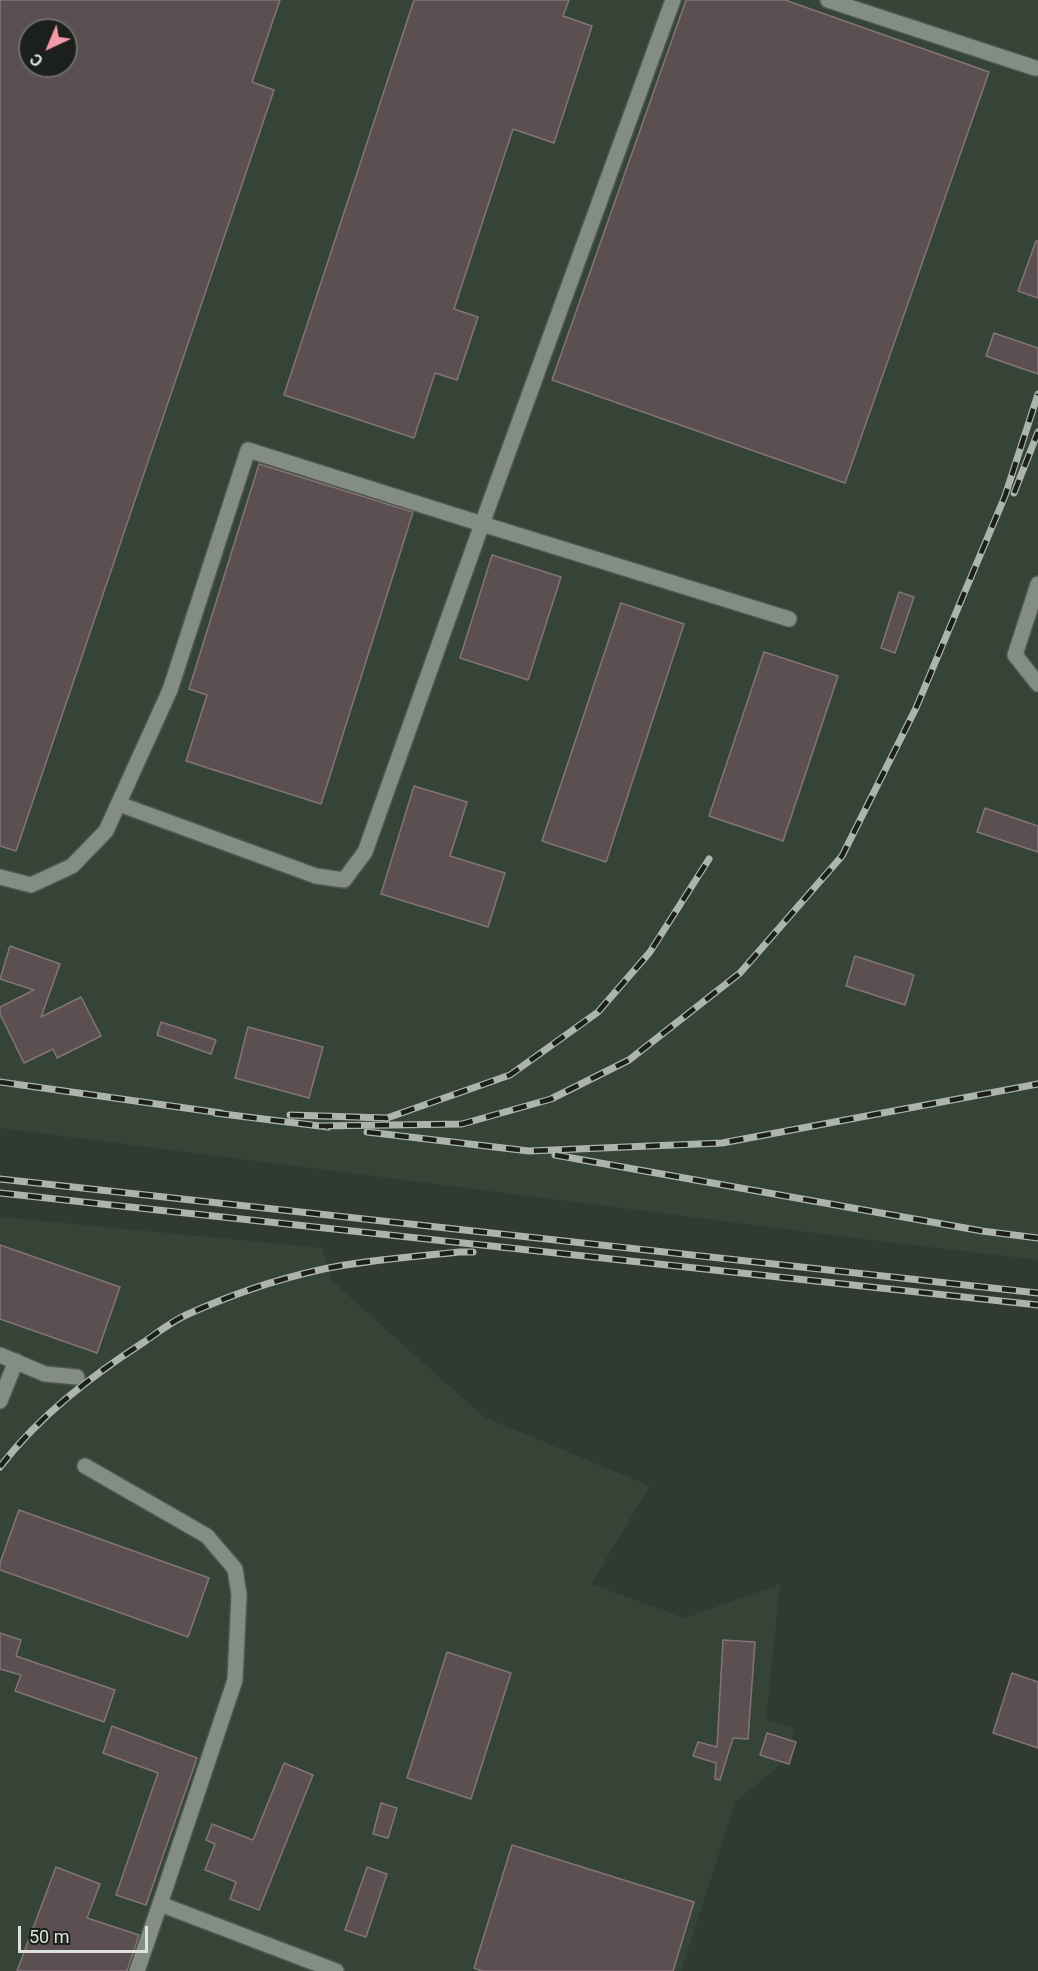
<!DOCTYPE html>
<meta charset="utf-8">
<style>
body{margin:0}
#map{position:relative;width:1038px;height:1971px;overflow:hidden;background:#313a32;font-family:Roboto,sans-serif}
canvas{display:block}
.north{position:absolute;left:18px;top:18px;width:60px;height:60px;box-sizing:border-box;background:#1c201c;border:2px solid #696e69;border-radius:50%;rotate:224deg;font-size:16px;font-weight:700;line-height:24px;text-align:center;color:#dde2dd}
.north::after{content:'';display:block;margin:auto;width:21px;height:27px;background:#f39aaa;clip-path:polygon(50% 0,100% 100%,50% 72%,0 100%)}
.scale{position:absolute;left:18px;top:1926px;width:130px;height:27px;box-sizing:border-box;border:3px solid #dde2dd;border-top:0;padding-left:8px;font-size:18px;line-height:21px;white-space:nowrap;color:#dde2dd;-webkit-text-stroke:4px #1c201c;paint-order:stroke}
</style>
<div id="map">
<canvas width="1038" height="1971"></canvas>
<div class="north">С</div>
<div class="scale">50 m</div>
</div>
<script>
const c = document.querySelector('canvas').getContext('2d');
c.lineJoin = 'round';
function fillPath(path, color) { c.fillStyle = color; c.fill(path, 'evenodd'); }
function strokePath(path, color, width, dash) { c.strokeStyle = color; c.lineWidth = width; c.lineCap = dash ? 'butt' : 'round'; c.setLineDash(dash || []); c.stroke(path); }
fillPath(new Path2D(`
 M0,0H1038V1260L863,1239L0,1128ZM30,30H66V66H30Z
 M0,1217L322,1248L332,1281L484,1417L650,1486L591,1584L685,1618L780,1584L766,1720L794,1728L788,1759L736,1801L681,1971H0Z`), '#364437');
const building = new Path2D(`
 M0,0H280L252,82L274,90L16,851L0,846ZM30,30H66V66H30Z
 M414,0H569L563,16L592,26L554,143L513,129L454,309L478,317L457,380L435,373L414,438L284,395Z
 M686,0H785L989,72L845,483L552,380Z
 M1036,241H1038V298L1018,291Z
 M994,333L1038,348V374L986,356Z
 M259,464L413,512L321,804L186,761L207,695L189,689Z
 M492,555L561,577L528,680L460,658Z
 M899,592L914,597L895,653L881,648Z
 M621,603L684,624L606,862L542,841Z
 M764,652L838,676L783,841L709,816Z
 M414,786L467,802L450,856L505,873L488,927L381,894Z
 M985,808L1038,826V852L977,832Z
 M10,946L60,964L41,1017L81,997L101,1036L57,1058L53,1049L24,1063L0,1014V1007L34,990L0,979Z
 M855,956L914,975L905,1005L846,986Z
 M161,1022L216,1040L211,1054L157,1035Z
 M248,1027L323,1047L309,1098L235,1078Z
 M0,1245L120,1287L97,1353L0,1319Z
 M19,1510L209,1578L188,1637L0,1570V1563Z
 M0,1633L21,1640L16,1656L115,1690L104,1722L15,1691L21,1675L0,1669Z
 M723,1640L755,1642L748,1739L733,1738L720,1780L715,1779L716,1763L693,1756L698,1742L717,1747Z
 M447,1652L511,1673L471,1799L407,1778Z
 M1012,1673L1038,1682V1748L993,1733Z
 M112,1726L197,1758L146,1905L116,1895L158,1773L103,1753Z
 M767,1733L796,1742L789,1764L760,1755Z
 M284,1763L313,1775L259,1910L230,1899L236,1882L205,1870L215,1844L206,1840L212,1824L253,1840Z
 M381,1803L397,1808L388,1838L373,1834Z
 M512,1845L694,1902L673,1971H482L474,1968Z
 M56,1867L100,1884L87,1918L139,1935L127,1971H17Z
 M367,1867L387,1874L366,1937L345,1930Z`);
fillPath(building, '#5c4f51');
strokePath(building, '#837577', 1.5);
const minor = new Path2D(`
 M828,0L1035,68
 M1038,584L1015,655L1038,684
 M119,804L316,876L344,880L365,852L482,524L789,619
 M0,877L31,885L72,866L106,831L170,690L248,450L482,524L673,0
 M0,1355L45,1374L77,1377
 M0,1401L16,1361
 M85,1466L207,1536L235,1569L239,1595L235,1680L160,1904
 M137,1971L160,1904L336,1971`);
strokePath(minor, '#505750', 18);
strokePath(minor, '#838d84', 15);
const rail = new Path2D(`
 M1014,493L1038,432
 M0,1082L221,1113
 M215,1113L328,1127
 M290,1115L387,1118L510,1075L598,1012L650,952L709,859
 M319,1126L462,1124L551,1099L629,1060L740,973L842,856L916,708L1005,496L1038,394
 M367,1132L529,1151L722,1143L1038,1084
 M555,1155L982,1231L1038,1238
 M0,1179L1038,1293
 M0,1193L1038,1305
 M0,1467C39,1416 90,1377 144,1342C157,1333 171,1322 186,1315C228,1296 274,1280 319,1270C365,1260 413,1257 459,1252H473`);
strokePath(rail, '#adb4ae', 7);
strokePath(rail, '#1c201c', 4.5, [14]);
</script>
